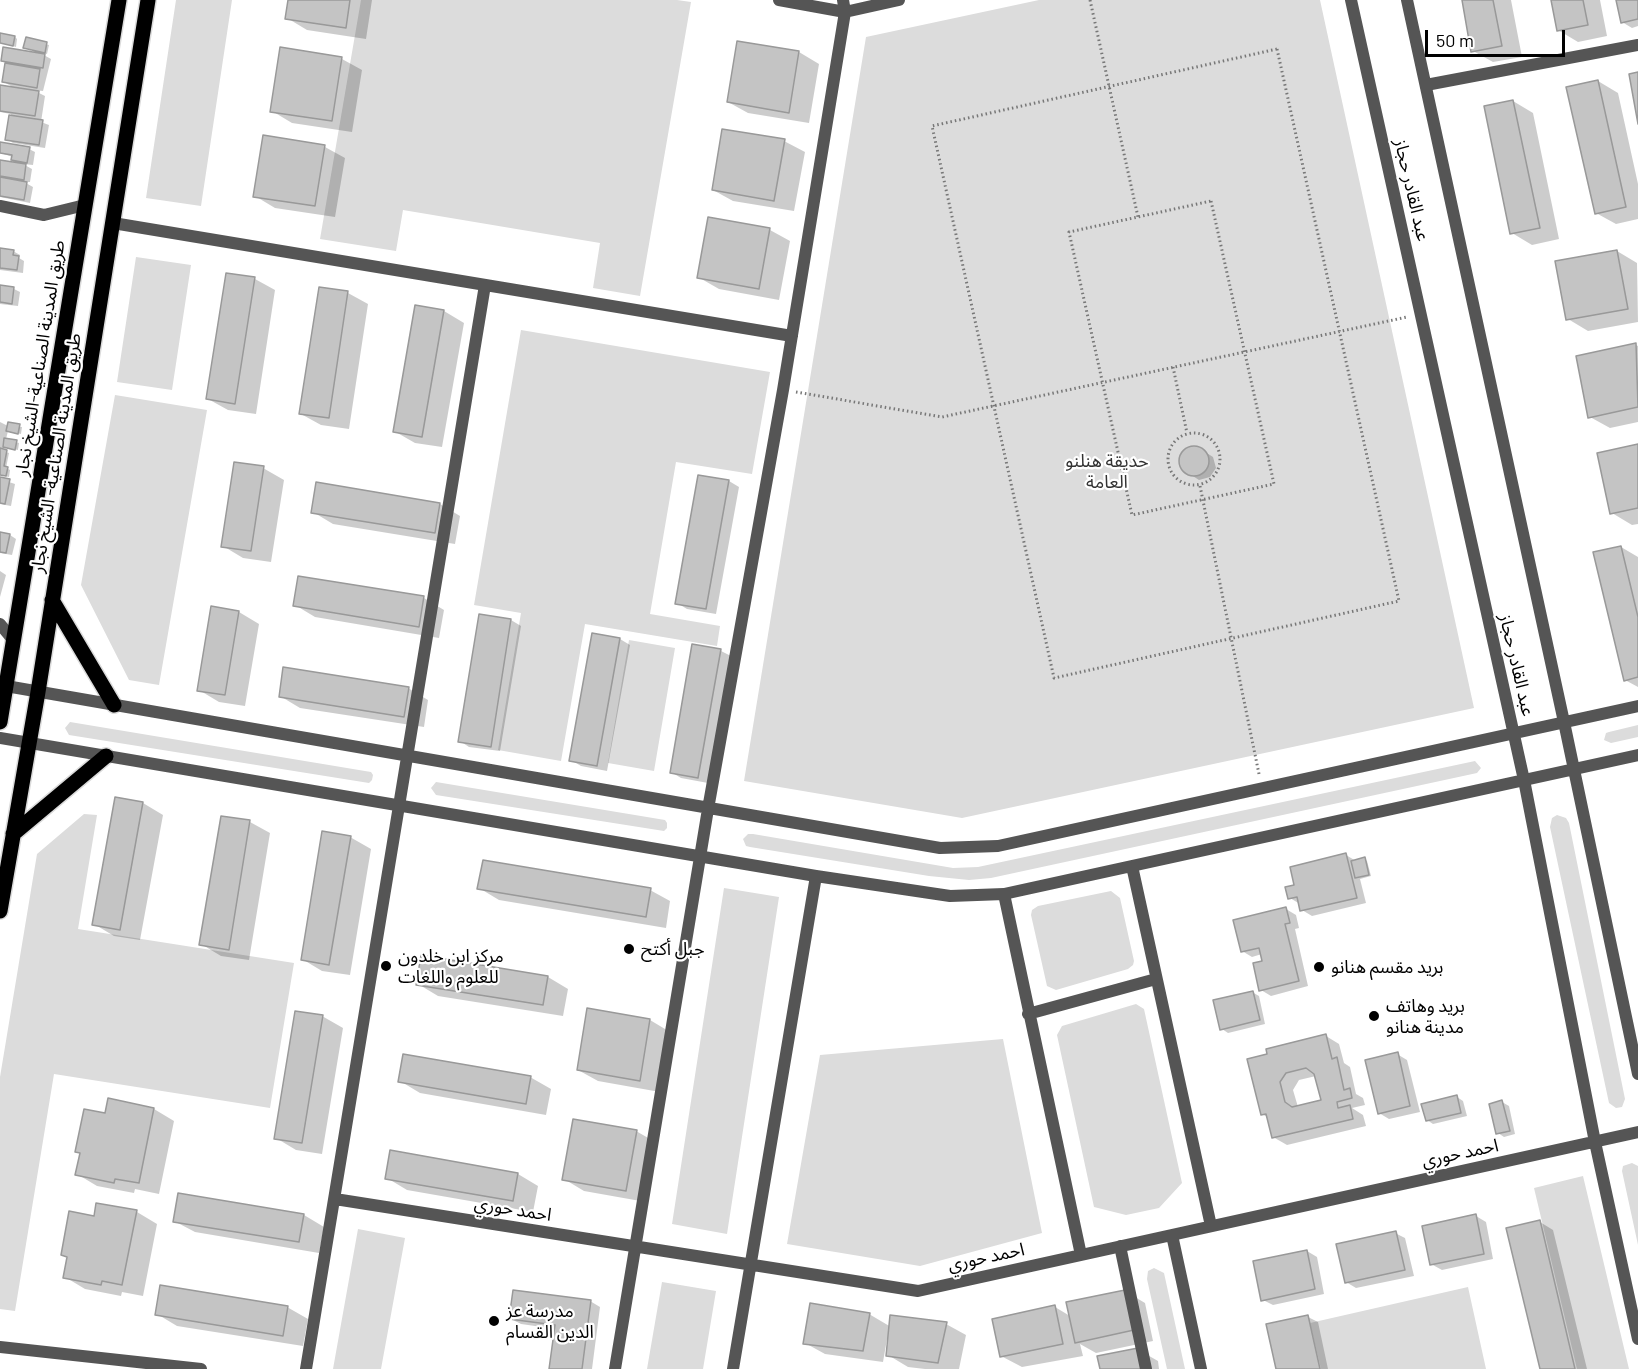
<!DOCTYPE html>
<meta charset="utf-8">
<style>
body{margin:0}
#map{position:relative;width:1638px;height:1369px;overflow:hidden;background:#fff;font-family:Barlow,sans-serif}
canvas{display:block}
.scale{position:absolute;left:1425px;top:30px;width:140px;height:27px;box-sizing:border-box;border:3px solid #000;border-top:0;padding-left:8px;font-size:18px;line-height:21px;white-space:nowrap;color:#000;-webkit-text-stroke:4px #fff;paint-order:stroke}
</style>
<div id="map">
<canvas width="1638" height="1369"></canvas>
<div class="scale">50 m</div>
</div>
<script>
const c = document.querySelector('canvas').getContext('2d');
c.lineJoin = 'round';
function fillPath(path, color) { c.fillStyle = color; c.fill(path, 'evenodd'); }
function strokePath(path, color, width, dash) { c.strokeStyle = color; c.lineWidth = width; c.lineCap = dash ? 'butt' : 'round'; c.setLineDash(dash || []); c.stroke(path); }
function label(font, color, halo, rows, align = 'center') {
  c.font = font + ' Barlow,"Noto Sans Arabic",sans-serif'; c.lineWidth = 4.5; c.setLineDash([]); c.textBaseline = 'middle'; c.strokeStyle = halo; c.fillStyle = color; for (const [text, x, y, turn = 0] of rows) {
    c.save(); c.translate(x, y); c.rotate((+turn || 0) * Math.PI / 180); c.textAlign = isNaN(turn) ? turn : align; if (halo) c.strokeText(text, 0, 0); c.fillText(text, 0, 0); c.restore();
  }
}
fillPath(new Path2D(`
 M176,0H232L201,206L146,198Z
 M361,0H677L691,2L640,296L593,288L600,243L403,210L396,251L320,239Z
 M1039,0H1320L1474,708L962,818L744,781L866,37Z
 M136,257L191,265L172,390L117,382Z
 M521,330L770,372L752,474L676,462L650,614L720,626L717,646L585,624L561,761L498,750L521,613L474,605Z
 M115,395L207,410L159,685L129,680L81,585Z
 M629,640L675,648L654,771L608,763Z
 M70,722L371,772L373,775L372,780L369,783L69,735L65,728Z
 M1638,725V737L1611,743L1604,740L1606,733L1609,732Z
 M1475,761L1481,768L1477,773L991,878L969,880L929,876L750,847L746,846L743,839L748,834H753L953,868L978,867Z
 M436,782L665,820L667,823V828L664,831L436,795L431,788Z
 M84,814L97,815L78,929L294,963L270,1108L54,1074L15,1311L0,1309V1077L37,854Z
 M1557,815L1566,818L1569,823L1625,1099L1622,1107L1616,1108L1609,1103L1550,827L1552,818Z
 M724,888L779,897L727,1234L672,1224Z
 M1111,891L1120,898L1134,961L1133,965L1128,969L1056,990L1047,986L1031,915L1032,910L1038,906Z
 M1136,1004L1144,1009L1182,1183L1159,1208L1126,1215L1094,1207L1057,1035L1062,1026Z
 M1003,1039L1042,1233L920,1266L787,1244L820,1055Z
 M1632,1163L1638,1166V1245L1622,1171L1623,1166Z
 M1583,1176L1629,1369H1577L1534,1188Z
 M358,1229L405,1238L381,1369H333Z
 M1154,1268L1164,1273L1185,1369H1167L1147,1279L1148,1271Z
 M662,1282L716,1291L703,1369H647Z
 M1468,1287L1486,1369H1321L1310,1323Z`), '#dcdcdc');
fillPath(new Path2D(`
 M290,0H372L366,39L307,30L287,18Z
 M1463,0H1511L1522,57L1493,62L1473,51Z
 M1552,0H1600L1607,36L1578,42L1558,30Z
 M1617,0H1638V26L1632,28L1622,22Z
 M15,37L17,39L16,47L0,42V40Z
 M27,39L49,45L47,54L25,48Z
 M738,42L799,52L819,64L809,123L748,113L728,102Z
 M42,54L51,59L43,91L33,90L45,96L41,122L49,125L45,148L13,143L7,139L11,114L0,112V87L16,89L4,82L7,63L2,60Z
 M342,59L362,70L352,132L292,123L272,111Z
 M1598,81L1618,93L1638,184V219L1616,224L1596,213Z
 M1513,101L1533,113L1559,239L1532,245L1512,233Z
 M264,137L325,147L345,158L335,217L275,208L255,196Z
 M784,141L805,152L794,211L733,201L713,190Z
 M0,144L29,149L35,152L33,165L23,164L32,169L30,182H24L33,187L30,203L0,197V179L7,180L0,176V164L22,165L13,159V157L0,153Z
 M709,219L770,230L790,241L779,300L719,289L698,277Z
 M0,249L13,251L20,255L19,258L24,261L23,273L0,270Z
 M1617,251L1637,263L1638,322L1588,331L1568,319Z
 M255,279L275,290L256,414L228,410L208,399Z
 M0,287L14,289L20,292L18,306L0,304Z
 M320,289L348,293L368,304L349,429L321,425L301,414Z
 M444,311L464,323L442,447L415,443L394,431Z
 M1636,345L1638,346V422L1610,428L1590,417L1577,357Z
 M0,422L8,426L22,427L21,434L8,431L6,439L19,443L18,450L4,447L3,451L9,453L6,468L10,470L9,477L0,475Z
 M1638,446V524L1632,525L1612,513Z
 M1197,447L1213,457L1216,468L1210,477L1199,480L1182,469L1180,458L1186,449Z
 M263,468L284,480L271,562L243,558L223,546Z
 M699,476L729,481L739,487L716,614L687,609L677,603Z
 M0,479L15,484L11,506L0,504Z
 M440,504L460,516L455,544L333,524L313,512Z
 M0,534L10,535L16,539L12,555L0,553Z
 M1621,547L1638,557V687L1625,680Z
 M0,571L6,575L0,597Z
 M300,578L424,598L444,610L439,638L315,617L295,605Z
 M239,612L259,624L245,706L219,702L199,690Z
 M511,620L521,626L500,751L469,747L460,741Z
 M620,639L630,645L607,771L581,766L571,760Z
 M694,646L721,651L731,656L708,783L681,778L671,772Z
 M408,688L428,700L424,727L300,708L280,696Z
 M143,803L163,815L140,940L114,936L94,924Z
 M222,817L250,822L270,833L249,960L221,956L201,944Z
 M350,837L371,849L350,975L322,971L302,959Z
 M1346,855L1356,861L1364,859L1367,861L1371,876L1360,879L1366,903L1312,916L1302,910L1300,904L1290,898L1296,886Z
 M479,888L650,890L670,901L666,928L499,900Z
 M1286,909L1296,915L1299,928L1295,929L1308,986L1271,996L1261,990L1264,962L1262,954L1252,957L1242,951Z
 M548,977L568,989L563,1016L438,996L418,984Z
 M1252,992L1259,996L1265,1024L1228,1033L1222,1029Z
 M322,1016L343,1028L322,1154L296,1150L276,1138Z
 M650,1020L670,1032L660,1092L598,1081L578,1070Z
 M1326,1036L1339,1044L1344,1063L1350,1067L1356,1094L1363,1098L1365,1105L1352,1108L1363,1115L1366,1126L1287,1145L1273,1137L1269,1118L1262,1114L1269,1055ZM1316,1076L1323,1101L1298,1107L1293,1090L1299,1080Z
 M1397,1054L1407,1060L1420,1112L1389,1119L1379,1113Z
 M530,1077L551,1089L546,1115L420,1093L400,1081Z
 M1457,1097L1463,1101L1467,1116L1433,1124L1427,1120Z
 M109,1100L154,1109L174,1121L159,1194L135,1189L134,1193L97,1186L77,1174L81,1154L77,1152L107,1115Z
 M1502,1102L1509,1106L1515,1134L1504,1137L1498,1133Z
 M636,1131L657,1143L646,1202L584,1191L564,1179Z
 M391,1152L518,1174L538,1186L533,1212L407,1190L387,1178Z
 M97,1204L137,1212L157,1224L143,1296L122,1292L121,1296L85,1289L65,1277L69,1258L62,1255L95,1217Z
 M304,1215L324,1227L319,1253L195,1232L174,1221Z
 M1476,1216L1486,1222L1493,1259L1442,1270L1431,1264Z
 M1540,1222L1553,1230L1587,1369H1541Z
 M1395,1233L1405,1238L1414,1276L1356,1288L1346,1282Z
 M1307,1251L1317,1257L1324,1294L1273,1305L1263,1300L1255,1262Z
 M1125,1291L1145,1303L1153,1341L1096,1353L1080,1344L1083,1356L1022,1367L1001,1356L1055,1307L1070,1316Z
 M590,1301L600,1307L592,1369H551L556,1329L521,1324L511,1319Z
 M287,1307L308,1319L303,1346L177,1326L157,1314Z
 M869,1314L891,1327L946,1324L966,1335L959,1369H925L908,1367L888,1355L889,1339H887L883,1362L825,1354L805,1343Z
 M1308,1317L1318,1322L1328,1369H1277Z
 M1137,1349L1158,1361L1159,1369H1101Z`), '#0003');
const building = new Path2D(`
 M288,0H350L346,28L285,19Z
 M1462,0H1493L1502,46L1471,52Z
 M1551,0H1583L1588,25L1557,31Z
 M1616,0H1638V19L1621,23Z
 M0,33L15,36L13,46L0,43Z
 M26,37L47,42L45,53L23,48Z
 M737,41L799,51L789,113L727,102Z
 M3,47L45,54L43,68L1,61Z
 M280,47L342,57L332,121L270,112Z
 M5,63L40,69L37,88L2,82Z
 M1638,72V124L1629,74Z
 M1598,80L1626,207L1595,214L1566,87Z
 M0,85L39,91L35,116L0,111Z
 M1513,100L1540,228L1510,234L1484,106Z
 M9,115L43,120L39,145L5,140Z
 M722,129L785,139L774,201L712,190Z
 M263,135L325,145L315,206L253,197Z
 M0,142L30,147L27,163L11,160L12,155L0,153Z
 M0,160L26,164L24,180L0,176Z
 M0,177L27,182L24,200L0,196Z
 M708,217L770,228L759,289L697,278Z
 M0,248L14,250L13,255L19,256L17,270L0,268Z
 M1617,250L1628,309L1566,320L1555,261Z
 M226,273L255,277L235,404L206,399Z
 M0,285L14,287L12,304L0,302Z
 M319,287L348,291L329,418L299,414Z
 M415,305L444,310L422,437L393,432Z
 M1636,343L1638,407L1588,418L1576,356Z
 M8,422L20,424L18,434L6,431Z
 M4,438L17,440L15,450L3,447Z
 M1638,444V508L1610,514L1597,453Z
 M1179 461a15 15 0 1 1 30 0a15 15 0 1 1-30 0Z
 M0,448L7,450L4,466L8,467L6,476L0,475Z
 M234,462L264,466L251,551L221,547Z
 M698,475L729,480L706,609L675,604Z
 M0,477L10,479L5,504L0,503Z
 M316,482L440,503L435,533L311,513Z
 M0,532L10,534L6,553L0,552Z
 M1621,546L1638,617V677L1624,681L1593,552Z
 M298,576L424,596L419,627L293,606Z
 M211,606L239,611L225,695L197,691Z
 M479,614L511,619L491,747L458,742Z
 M592,633L620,638L597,766L569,761Z
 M692,644L721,649L698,778L670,773Z
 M283,667L409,687L404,717L279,697Z
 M115,797L143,802L120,930L92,925Z
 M221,816L250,820L229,950L199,945Z
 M322,831L351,836L329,965L301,960Z
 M1346,853L1357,898L1300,911L1297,897L1288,899L1285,887L1294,885L1290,867Z
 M1365,857L1369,875L1355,878L1351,861Z
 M483,860L651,888L646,917L477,889Z
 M1286,907L1290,923L1285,924L1299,981L1259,991L1253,963L1262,961L1259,948L1241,952L1233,920Z
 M421,955L548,976L543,1005L416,985Z
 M1253,991L1260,1020L1220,1030L1213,1000Z
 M587,1008L650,1019L640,1081L577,1070Z
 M295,1011L323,1015L302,1143L274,1139Z
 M1326,1034L1332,1059L1337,1057L1344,1090L1350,1088L1352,1098L1337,1102L1338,1108L1350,1105L1353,1119L1272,1138L1266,1114L1261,1115L1247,1059L1267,1054L1266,1049ZM1306,1068L1314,1074L1321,1100L1292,1107L1285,1102L1280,1082L1286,1073Z
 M1398,1052L1410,1106L1378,1114L1365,1060Z
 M403,1054L531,1076L526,1104L398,1082Z
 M1457,1095L1461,1113L1426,1121L1421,1104Z
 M108,1098L154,1108L139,1183L115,1179L114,1183L75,1175L80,1153L75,1152L84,1109L105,1113Z
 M1502,1100L1510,1131L1496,1134L1489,1104Z
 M573,1119L637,1130L626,1191L562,1180Z
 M390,1150L518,1173L513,1201L385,1179Z
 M178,1193L304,1214L299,1242L173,1222Z
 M96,1203L137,1210L122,1285L102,1281L101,1285L63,1278L67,1257L61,1255L69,1211L94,1216Z
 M1476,1214L1484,1254L1430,1265L1422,1226Z
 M1540,1220L1575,1369H1540L1506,1228Z
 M1396,1231L1405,1270L1345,1283L1336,1244Z
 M1307,1250L1315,1289L1261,1301L1253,1261Z
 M160,1285L288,1306L283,1336L155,1315Z
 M513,1290L591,1300L582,1369H549L555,1325L509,1319Z
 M1125,1290L1134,1330L1075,1343L1066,1302Z
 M810,1303L870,1313L863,1351L803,1344Z
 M1055,1305L1063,1344L1000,1357L992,1319Z
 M890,1315L947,1322L938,1363L886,1356Z
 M1308,1315L1320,1369H1276L1266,1324Z
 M1138,1348L1142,1369H1100L1097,1356Z`);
fillPath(building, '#c4c4c4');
strokePath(building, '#999', 1.5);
const primary = new Path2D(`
 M52,600L114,705
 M0,722L119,0
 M13,834L106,756
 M0,911L38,692L148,0`);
strokePath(primary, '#dbdbdb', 18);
strokePath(new Path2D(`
 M1090,0L1138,217
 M1277,49L1399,601L1054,678L932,126Z
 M1211,201L1274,484L1132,515L1069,232Z
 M1173,367L1187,433
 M796,392L942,417L1407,317
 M1168 459a26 26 0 1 1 52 0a26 26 0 1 1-52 0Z
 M1200,486L1259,774`), '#777', 3, [1.5, 3]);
strokePath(new Path2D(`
 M779,0L845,12L843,0
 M1351,0L1524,780L1595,1142L1638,1339
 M1407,0L1564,722L1638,1074
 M1426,85L1638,45
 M0,206L44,215L85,205
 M113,223L792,336
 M0,624L14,641
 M6,686L940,848L998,846L1638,706
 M0,738L816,876L950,896L1004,894L1638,755
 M1132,866L1211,1226
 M1004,894L1081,1255
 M1028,1014L1156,979
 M335,1199L918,1291L1638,1132
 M1172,1235L1201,1369
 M1120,1246L1146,1369
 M0,1347L201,1369
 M306,1369L485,285
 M615,1369L708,809L783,390L845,12L899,0
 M733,1369L816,876`), '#555', 12);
strokePath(primary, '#000', 15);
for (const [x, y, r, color] of [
 [629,949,6,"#000"],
 [386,966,6,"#000"],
 [1319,967,6,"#000"],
 [1374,1016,6,"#000"],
 [494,1321,6,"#000"]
]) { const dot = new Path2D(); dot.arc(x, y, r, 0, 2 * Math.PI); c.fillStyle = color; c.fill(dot); strokePath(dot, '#fff', 2); }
label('18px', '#000', '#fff', [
 ["عبد القادر حجاز",1412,190,77],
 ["طريق المدينة الصناعية-الشيخ نجار",40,358,-81],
 ["طريق المدينة الصناعية- الشيخ نجار",56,453,-81],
 ["عبد القادر حجاز",1517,665,77],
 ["احمد حوري",1460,1153,-12],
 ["احمد حوري",513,1209,9],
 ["احمد حوري",986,1257,-12]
]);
label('18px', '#333', '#fff', [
 ["حديقة هنلنو",1107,461],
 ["العامة",1107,482]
]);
label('18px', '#000', '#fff', [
 ["جبل أكتح",641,949],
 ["مركز ابن خلدون",398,956],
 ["للعلوم واللغات",398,977],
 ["بريد مقسم هنانو",1331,967],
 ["بريد وهاتف",1386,1006],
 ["مدينة هنانو",1386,1027],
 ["مدرسة عز",506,1311],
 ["الدين القسام",506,1332]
], 'left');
</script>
